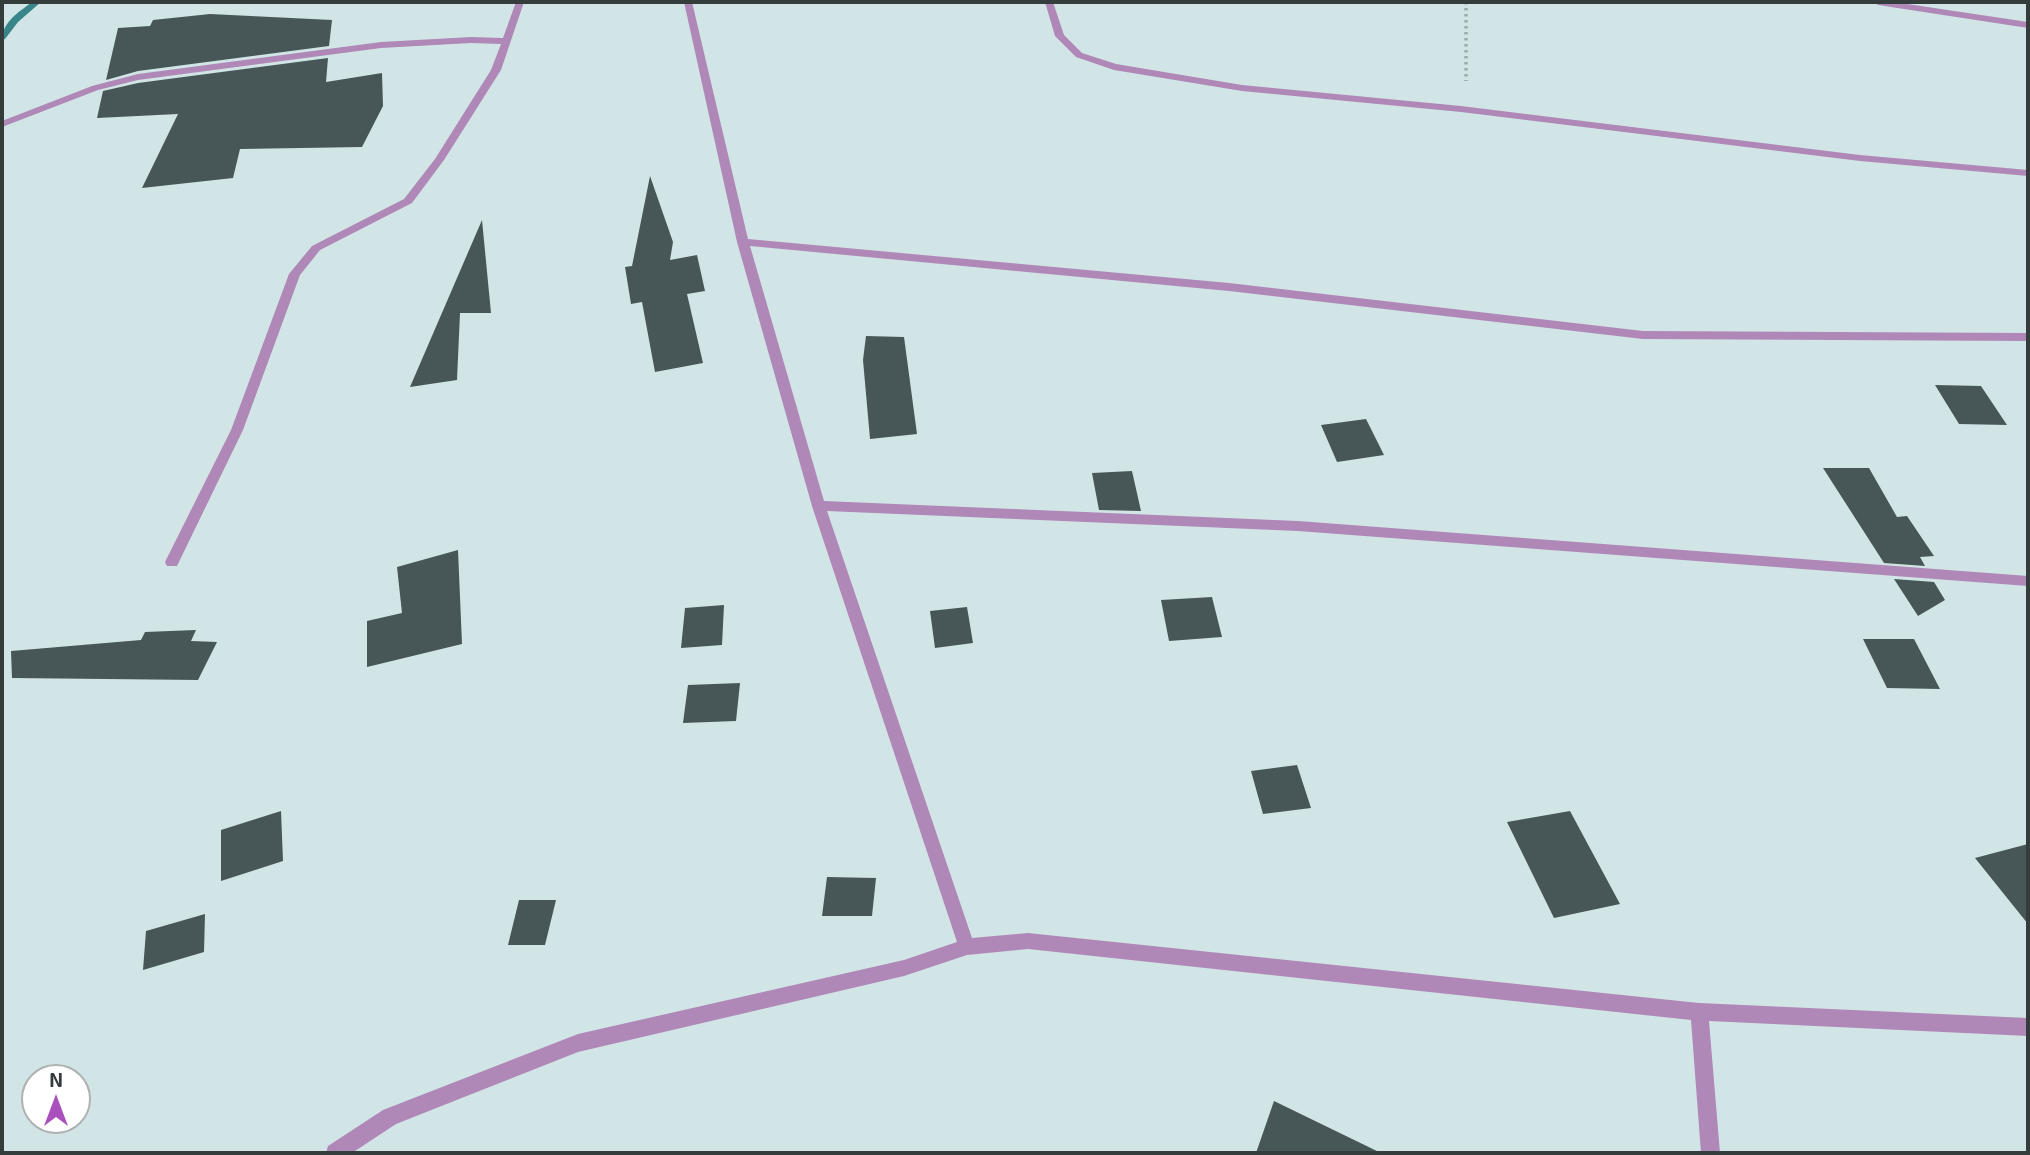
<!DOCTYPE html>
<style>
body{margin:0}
#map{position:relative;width:2030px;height:1155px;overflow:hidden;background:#d2e5e6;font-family:"Exo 2",sans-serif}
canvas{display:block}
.frame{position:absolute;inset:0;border:4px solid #343c3c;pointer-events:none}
.north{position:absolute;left:21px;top:1064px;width:70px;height:70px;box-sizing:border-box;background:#fff;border:2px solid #aeb1b1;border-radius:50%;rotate:0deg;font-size:19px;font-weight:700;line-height:28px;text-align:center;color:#343c3c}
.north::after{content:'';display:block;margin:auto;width:24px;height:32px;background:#aa50bc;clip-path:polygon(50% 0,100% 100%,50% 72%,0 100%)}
</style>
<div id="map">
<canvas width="2030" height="1155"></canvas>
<div class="frame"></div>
<div class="north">N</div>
</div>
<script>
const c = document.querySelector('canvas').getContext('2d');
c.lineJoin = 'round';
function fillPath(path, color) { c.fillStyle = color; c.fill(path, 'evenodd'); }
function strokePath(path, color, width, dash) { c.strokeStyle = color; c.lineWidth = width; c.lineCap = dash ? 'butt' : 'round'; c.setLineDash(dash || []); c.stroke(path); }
fillPath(new Path2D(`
 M32,2H41L18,22L5,39L2,40C2,22 19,12 32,2Z`), '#388689');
fillPath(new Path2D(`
 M210,14L332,20L329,46L138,71L106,80L118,28L150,26L153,20Z
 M328,58L326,82L382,73L383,106L362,147L240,149L233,178L142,188L178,114L97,118L103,91L138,83Z
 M650,176L673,242L670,260L697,255L705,291L687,294L703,363L655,372L642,302L631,304L625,267L632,266Z
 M482,220L491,313H460L457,380L410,387Z
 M866,336L904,337L917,434L870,439L863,360Z
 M1935,385L1981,386L2007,425L1959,424Z
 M1366,419L1384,455L1337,462L1321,425Z
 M1823,468H1869L1897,517L1907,516L1934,556L1920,557L1925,566L1884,563Z
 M1132,471L1141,511L1099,510L1092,473Z
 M458,550L462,644L367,667V621L402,613L397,567Z
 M1894,579L1934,582L1945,600L1918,616Z
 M1212,597L1222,637L1169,641L1161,600Z
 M724,605L722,645L681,648L685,608Z
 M967,607L973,643L935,648L930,611Z
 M196,630L191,641L217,642L198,680L12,678L11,651L141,640L145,632Z
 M1863,639H1914L1940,689L1887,688Z
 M740,683L736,721L683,723L688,685Z
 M1297,765L1311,808L1263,814L1251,771Z
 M281,811L283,861L221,881V830Z
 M1570,811L1620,904L1554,918L1507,822Z
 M2028,844V924L1975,858Z
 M827,877L876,878L872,916H822Z
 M519,900H556L545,945H508Z
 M205,914L204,952L143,970L146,931Z
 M1274,1101L1381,1153H1256Z`), '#475757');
strokePath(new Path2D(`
 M1466,2V81`), '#9cacac', 3.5, [2.5, 3.5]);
fillPath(new Path2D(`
 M516,2H524L501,70L444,160L412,203L320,250L300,275L243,430L177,566H167L165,562L231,430L289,274L312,246L404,199L435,159L491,70L501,44L471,43L381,48L138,80L98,90L2,127V121L92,86L138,74L381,42L471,37L503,38Z
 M684,2H692L748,239L1229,283L1643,331L2028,333V341L1643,339L1229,291L750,246L824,501L1298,521L2028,576V586L1298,531L827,511L972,938L1028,933L1699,1003L2028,1018V1036L1709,1021L1720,1153H1701L1691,1020L1028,949L967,955L904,976L578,1052L396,1124L352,1153H326L328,1146L383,1110L578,1034L904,960L957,942L812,506L737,242Z
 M1045,2H1053L1064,35L1082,53L1116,64L1242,85L1461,106L1860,155L2028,170V176L1860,161L1461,112L1242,91L1114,70L1076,57L1055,36Z
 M1874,2H1894L2028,22V28L1878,5Z`), '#af88b7');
</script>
